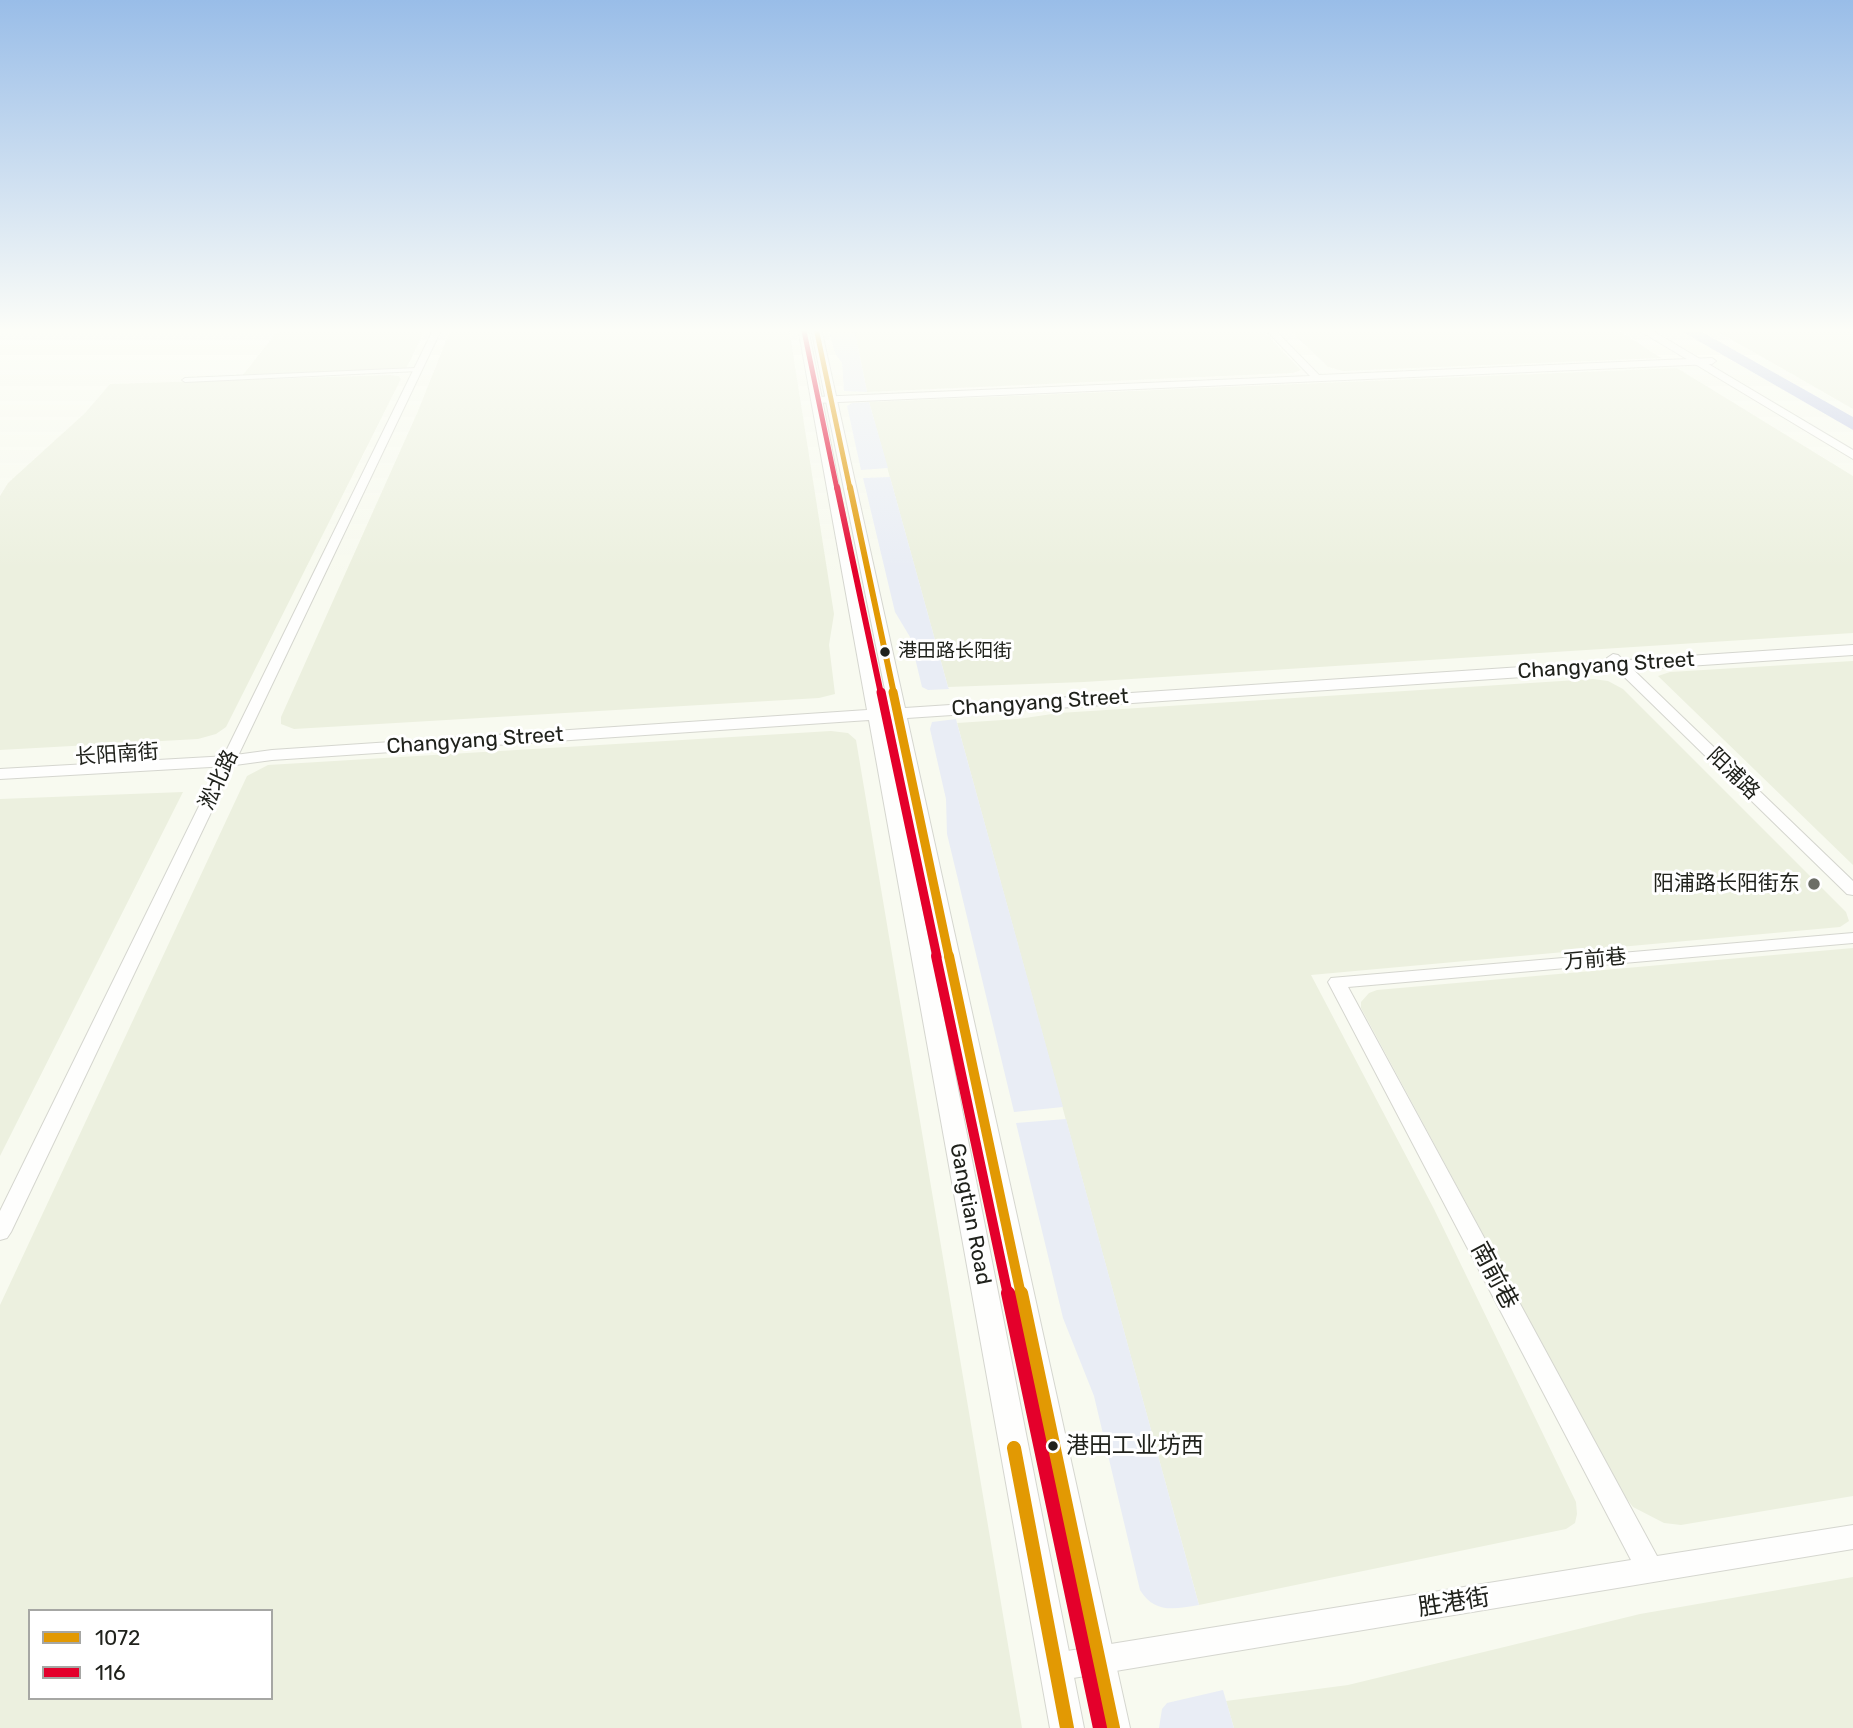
<!DOCTYPE html>
<meta charset="utf-8">
<style>
body{margin:0}
#map{position:relative;width:1853px;height:1728px;overflow:hidden;background:#f8faf0;font-family:Rubik,sans-serif}
canvas{display:block}
.legend{position:absolute;left:28px;top:1609px;width:245px;height:91px;box-sizing:border-box;background:#fff;border:2px solid #a6a7a4;margin:0;padding:9px 12px;list-style:none;font-size:21px;color:#20221c}
.legend li{display:flex;align-items:center;gap:14px;height:35px}
.legend b{width:35px;border:2px solid #a6a7a4}
</style>
<div id="map">
<canvas width="1853" height="1728"></canvas>
<ul class="legend">
<li><b style="height:9px;background:#e29903"></b>1072</li>
<li><b style="height:9px;background:#e4002b"></b>116</li>
</ul>
</div>
<script>
const c = document.querySelector('canvas').getContext('2d');
c.lineJoin = 'round';
function fillPath(path, color) { c.fillStyle = color; c.fill(path, 'evenodd'); }
function strokePath(path, color, width, dash) { c.strokeStyle = color; c.lineWidth = width; c.lineCap = dash ? 'butt' : 'round'; c.setLineDash(dash || []); c.stroke(path); }
function label(font, color, halo, rows, align = 'center') {
  c.font = font + ' Rubik,"Noto Sans SC",sans-serif'; c.lineWidth = 6; c.setLineDash([]); c.textBaseline = 'middle'; c.strokeStyle = halo; c.fillStyle = color; for (const [text, x, y, turn = 0] of rows) {
    c.save(); c.translate(x, y); c.rotate((+turn || 0) * Math.PI / 180); c.textAlign = isNaN(turn) ? turn : align; if (halo) c.strokeText(text, 0, 0); c.fillText(text, 0, 0); c.restore();
  }
}
fillPath(new Path2D(`
 M280,328H426L406,369L242,376Z
 M451,328H789L834,614L829,645L835,694L819,698L294,729L281,724V717L418,411Z
 M854,328H1260L1301,370L1293,373L867,392Z
 M1288,328H1615L1661,358L1343,371L1328,367Z
 M1711,328H1853V409L1757,354Z
 M1677,368L1853,476V633L1084,682L948,687L869,402Z
 M390,375L399,376L401,379L226,727L216,734L198,739L0,750V496L8,483L85,413L110,384Z
 M1853,661V865L1658,676L1670,672Z
 M1593,679L1608,681L1623,689L1846,912L1849,921L1840,927L1311,975L1434,1209L1576,1502L1577,1514L1575,1523L1566,1529L1199,1605L957,723L1018,719L1059,713Z
 M831,731L848,733L856,740L1022,1728H0V1305L247,776L268,765ZM30,1611H271V1698H30Z
 M183,792L0,1156V799Z
 M1853,948V1496L1681,1525L1664,1523L1633,1507L1623,1494L1361,1008V1002L1369,993L1377,990Z
 M1853,1577V1728H1234L1226,1701L1348,1685L1640,1614Z`), '#ecf0df');
fillPath(new Path2D(`
 M828,328H854L867,392L844,391L842,363L835,353Z
 M869,402L888,468L861,470L847,406L852,403Z
 M890,477L948,687L949,689L928,690L922,687L910,637L895,612L863,478Z
 M956,719L957,723L1063,1107L1014,1112L947,834L946,799L930,729L932,722Z
 M1066,1119L1199,1605C1174,1609 1155,1614 1140,1590L1094,1396L1063,1318L1016,1123Z
 M1223,1690L1234,1728H1159L1162,1709L1167,1703Z`), '#e9edf5');
fillPath(new Path2D(`
 M1676,328H1695L1853,417V430Z`), '#c4cbe8');
const minor = new Path2D(`
 M417,368L420,370L419,371L185,382L182,380L185,378Z`);
const tertiary = new Path2D(`
 M434,328H442L11,1232L7,1238L0,1240V1211Z
 M1264,328H1273L1319,375L1712,358L1716,361L1712,364L816,403L811,400L816,397L1310,376Z
 M1613,654L1618,655L1853,881V895L1847,894L1608,661L1607,658Z
 M1853,933V943L1348,987L1657,1556L1853,1525V1549L1055,1681L1045,1677L1041,1667L1045,1657L1055,1653L1631,1560L1328,982L1331,978Z`);
const primary = new Path2D(`
 M811,328H821L905,708L1853,645V655L907,718L1130,1728H1096L891,719H885L1084,1728H1050L869,720L272,760L228,766L0,779V769L228,756L272,750L867,710L799,333L804,330L809,333L883,709H889Z
 M1635,328H1648L1853,450V459Z`);
strokePath(minor, '#d5d6cf', 2);
strokePath(tertiary, '#d5d6cf', 2);
strokePath(primary, '#d5d6cf', 2);
fillPath(minor, '#fefefd');
fillPath(tertiary, '#fefefd');
fillPath(primary, '#fefefd');
strokePath(new Path2D(`
 M816,328L850,489`), '#e29903', 5);
strokePath(new Path2D(`
 M850,487L894,694`), '#e29903', 6);
strokePath(new Path2D(`
 M893,692L949,957`), '#e29903', 9);
strokePath(new Path2D(`
 M949,956L1021,1295`), '#e29903', 10);
strokePath(new Path2D(`
 M1021,1293L1113,1728
 M1014,1448L1067,1728`), '#e29903', 14);
strokePath(new Path2D(`
 M804,331L837,489`), '#e4002b', 5);
strokePath(new Path2D(`
 M837,487L881,694`), '#e4002b', 6);
strokePath(new Path2D(`
 M881,692L937,957`), '#e4002b', 9);
strokePath(new Path2D(`
 M936,956L1008,1295`), '#e4002b', 10);
strokePath(new Path2D(`
 M1008,1293L1100,1728`), '#e4002b', 14);
const sky = c.createLinearGradient(0, 0, 0, 570);
sky.addColorStop(0, '#99bde8');
sky.addColorStop(0.58, '#fcfdf8');
sky.addColorStop(1, '#fcfdf800');
c.fillStyle = sky;
c.fillRect(0, 0, 1853, 570);
for (const [x, y, r, color] of [
 [885,652,6,"#20221c"],
 [1814,884,7,"#6c6e66"],
 [1053,1446,6,"#20221c"]
]) { const dot = new Path2D(); dot.arc(x, y, r, 0, 2 * Math.PI); c.fillStyle = color; c.fill(dot); strokePath(dot, '#fff', 2.5); }
label('19px', '#20221c', '#fff', [
 ["港田路长阳街",898,652]
], 'left');
label('21px', '#20221c', '#fff', [
 ["Changyang Street",1606,666,-4],
 ["Changyang Street",1040,703,-4],
 ["Changyang Street",475,741,-4],
 ["长阳南街",117,755,-4],
 ["阳浦路",1733,774,44],
 ["淞北路",219,780,-65],
 ["万前巷",1595,960,-5],
 ["Gangtian Road",970,1214,79]
]);
label('21px', '#20221c', '#fff', [
 ["阳浦路长阳街东",1800,884]
], 'right');
label('23px', '#20221c', '#fff', [
 ["港田工业坊西",1066,1446]
], 'left');
label('24px', '#20221c', '#fff', [
 ["南前巷",1494,1276,62],
 ["胜港街",1454,1603,-9]
]);
</script>
